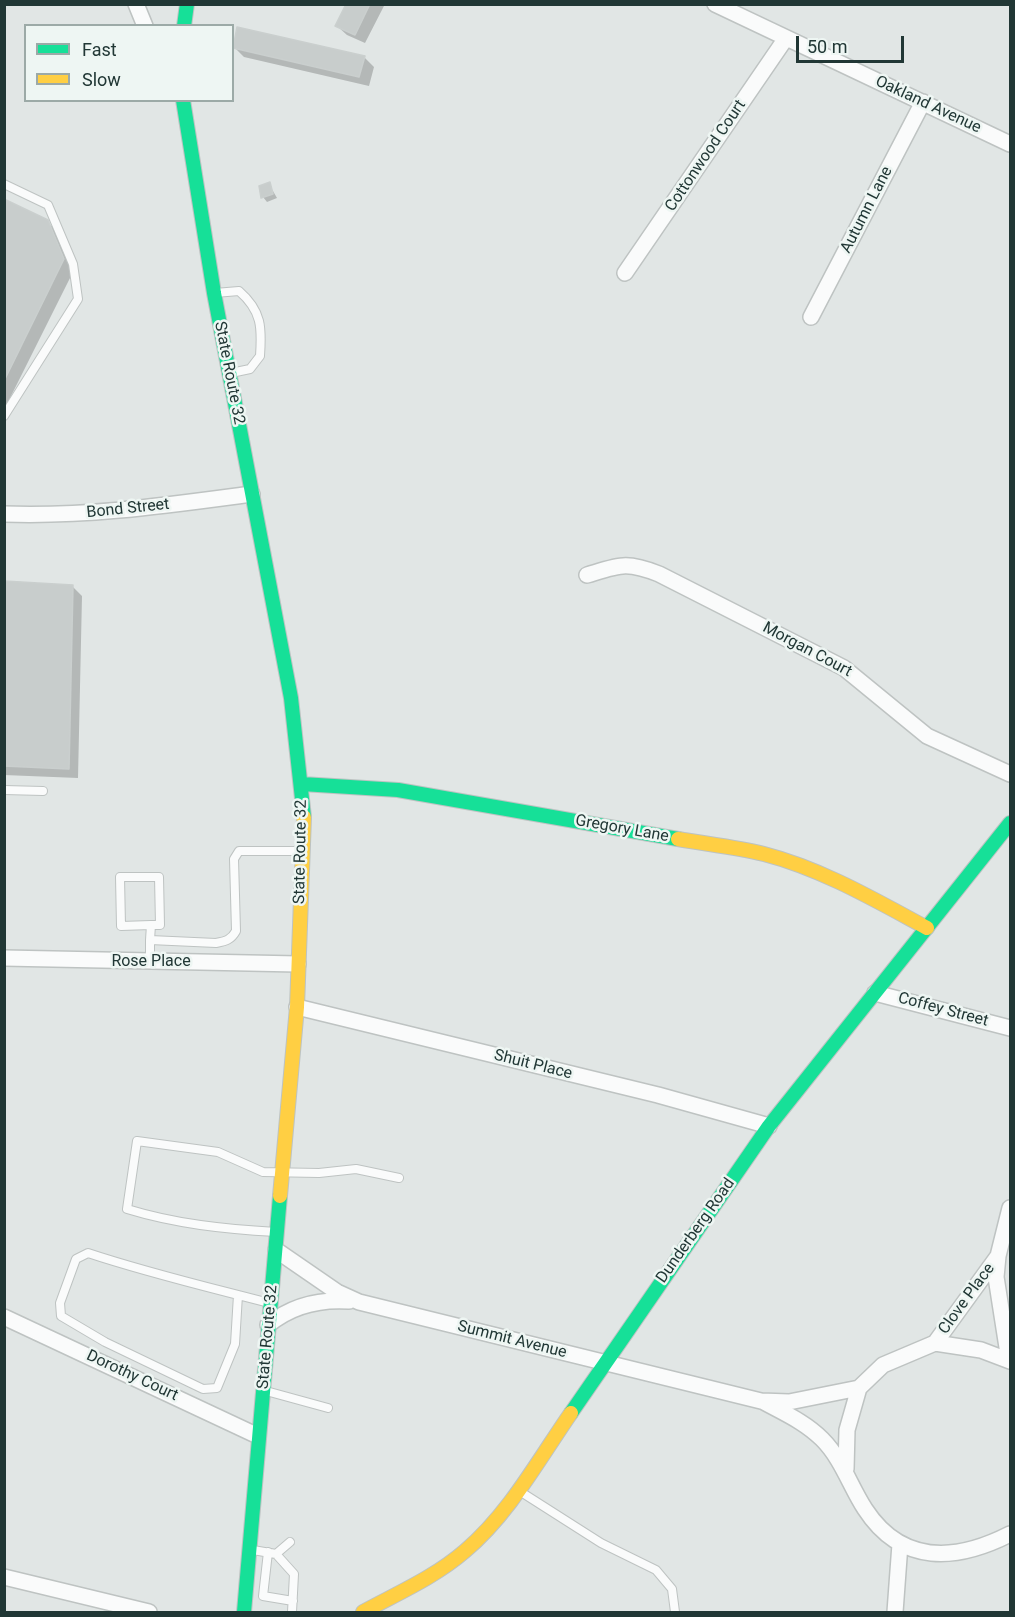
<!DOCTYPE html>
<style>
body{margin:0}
#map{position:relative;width:1015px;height:1617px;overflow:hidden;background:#e1e6e5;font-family:Roboto,sans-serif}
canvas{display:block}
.frame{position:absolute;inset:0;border:6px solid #213735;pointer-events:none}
.legend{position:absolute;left:24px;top:24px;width:210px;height:78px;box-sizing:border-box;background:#eef6f3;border:2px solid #9caaa7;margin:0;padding:8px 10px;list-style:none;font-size:18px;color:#213735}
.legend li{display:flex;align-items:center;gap:12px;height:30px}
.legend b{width:30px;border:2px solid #9caaa7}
.scale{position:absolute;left:796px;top:36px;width:108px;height:27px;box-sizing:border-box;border:3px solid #213735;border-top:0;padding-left:8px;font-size:18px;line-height:21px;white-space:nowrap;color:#213735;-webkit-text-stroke:4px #eef6f3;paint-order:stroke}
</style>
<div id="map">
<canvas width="1015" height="1617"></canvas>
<div class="frame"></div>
<ul class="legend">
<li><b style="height:8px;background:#16e098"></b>Fast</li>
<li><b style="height:8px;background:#ffcf43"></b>Slow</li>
</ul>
<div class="scale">50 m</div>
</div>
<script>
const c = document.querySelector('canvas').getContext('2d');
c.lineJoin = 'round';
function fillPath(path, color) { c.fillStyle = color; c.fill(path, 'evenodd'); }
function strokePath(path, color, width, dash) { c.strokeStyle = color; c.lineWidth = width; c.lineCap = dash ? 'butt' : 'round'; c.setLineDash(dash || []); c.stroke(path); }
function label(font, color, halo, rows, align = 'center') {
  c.font = font + ' Roboto,sans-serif'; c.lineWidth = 5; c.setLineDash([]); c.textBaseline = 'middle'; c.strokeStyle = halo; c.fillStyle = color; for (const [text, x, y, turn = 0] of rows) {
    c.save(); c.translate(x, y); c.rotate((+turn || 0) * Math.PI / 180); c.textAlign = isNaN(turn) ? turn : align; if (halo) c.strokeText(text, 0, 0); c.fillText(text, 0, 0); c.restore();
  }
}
fillPath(new Path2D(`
 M347,4H385L365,43L347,35L337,26Z
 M238,29L365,58L374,67L369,86L244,57L234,47Z
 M269,184L277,198L267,202L263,197Z
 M4,201L47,222L58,232L74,270L4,410Z
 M4,582L72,586L82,596L78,778L4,775Z`), '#0003');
const building = new Path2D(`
 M346,4H370L355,35L335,26Z
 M237,27L365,56L359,77L233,48Z
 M270,182L273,194L261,198L259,186Z
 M4,199L48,220L64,259L4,381Z
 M4,581L73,585L69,769L4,766Z`);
fillPath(building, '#c8cdcc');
strokePath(building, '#cacfce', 1.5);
const lane = new Path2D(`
 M4,184L48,205L73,264L78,299L4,416
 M215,293L239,291C262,311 262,328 260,356L250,369L231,373
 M4,790L43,791
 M150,940L151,925H160L159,877H120L121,926L151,925
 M150,962V940L216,943C226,941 231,940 236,931L234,859L239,851H299
 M276,1232C224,1229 176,1224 127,1209L137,1141L218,1152L263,1172L319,1173L356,1169L399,1178
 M238,1295L235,1344L217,1388L203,1389L105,1342L61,1316L60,1303L76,1259L88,1253C148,1273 208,1287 269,1303
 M266,1391L328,1408
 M521,1492L601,1543L656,1570L672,1589L675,1612
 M253,1550L276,1554L294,1574L292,1612
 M268,1552L263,1596L293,1601
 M276,1554L290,1542`);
const street = new Path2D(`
 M136,4L145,26
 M715,4L1010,144
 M625,273L786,38
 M811,317L923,102
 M4,514C88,517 169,505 252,494
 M587,575C620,565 626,561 659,574L844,668L927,736L1010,774
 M4,958L298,964
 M875,993L1010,1028
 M297,1007L658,1095L769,1126
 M276,1250L337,1292L359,1302L761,1401L789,1402L859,1388L883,1365L935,1343L981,1350L1010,1361
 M4,1317L258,1436
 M268,1325C291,1306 319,1299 349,1301
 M935,1343L998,1256
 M1009,1360L996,1277L998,1256L1010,1208
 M764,1402C784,1413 805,1422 822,1439C842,1459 850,1486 865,1509C902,1566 957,1561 1010,1534
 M846,1469L847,1430L859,1388
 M4,1577L149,1612
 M895,1612L900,1544`);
const fast = new Path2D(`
 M184,26L187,4
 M183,100L214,293L291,698L304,817
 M302,784L398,790L678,839
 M571,1413L769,1126L1010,823
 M244,1612L280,1196`);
const slow = new Path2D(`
 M678,839C706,844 736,847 764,854C822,869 875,900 927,928
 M280,1196L297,1007L304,817
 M363,1612C398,1593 435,1577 465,1551C509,1514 539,1459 571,1413`);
strokePath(lane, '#bec3c2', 10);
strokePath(street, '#bec3c2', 18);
strokePath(fast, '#bdc3c2', 16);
strokePath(slow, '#bdc3c2', 16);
strokePath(lane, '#fafbfb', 8);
strokePath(street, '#fafbfb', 15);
strokePath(fast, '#16e098', 14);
strokePath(slow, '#ffcf43', 14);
label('16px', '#213735', '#eef6f3', [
 ["Oakland Avenue",928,105,25],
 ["Cottonwood Court",706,156,-56],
 ["Autumn Lane",867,210,-63],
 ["State Route 32",229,373,79],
 ["Bond Street",128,509,-6],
 ["Morgan Court",807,650,28],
 ["Gregory Lane",622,829,10],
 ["State Route 32",301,852,-89],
 ["Rose Place",151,962],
 ["Coffey Street",943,1010,15],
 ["Shuit Place",533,1065,14],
 ["Dunderberg Road",696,1231,-55],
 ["Clove Place",967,1299,-54],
 ["State Route 32",268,1337,-85],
 ["Summit Avenue",512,1340,14],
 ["Dorothy Court",132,1376,25]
]);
</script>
